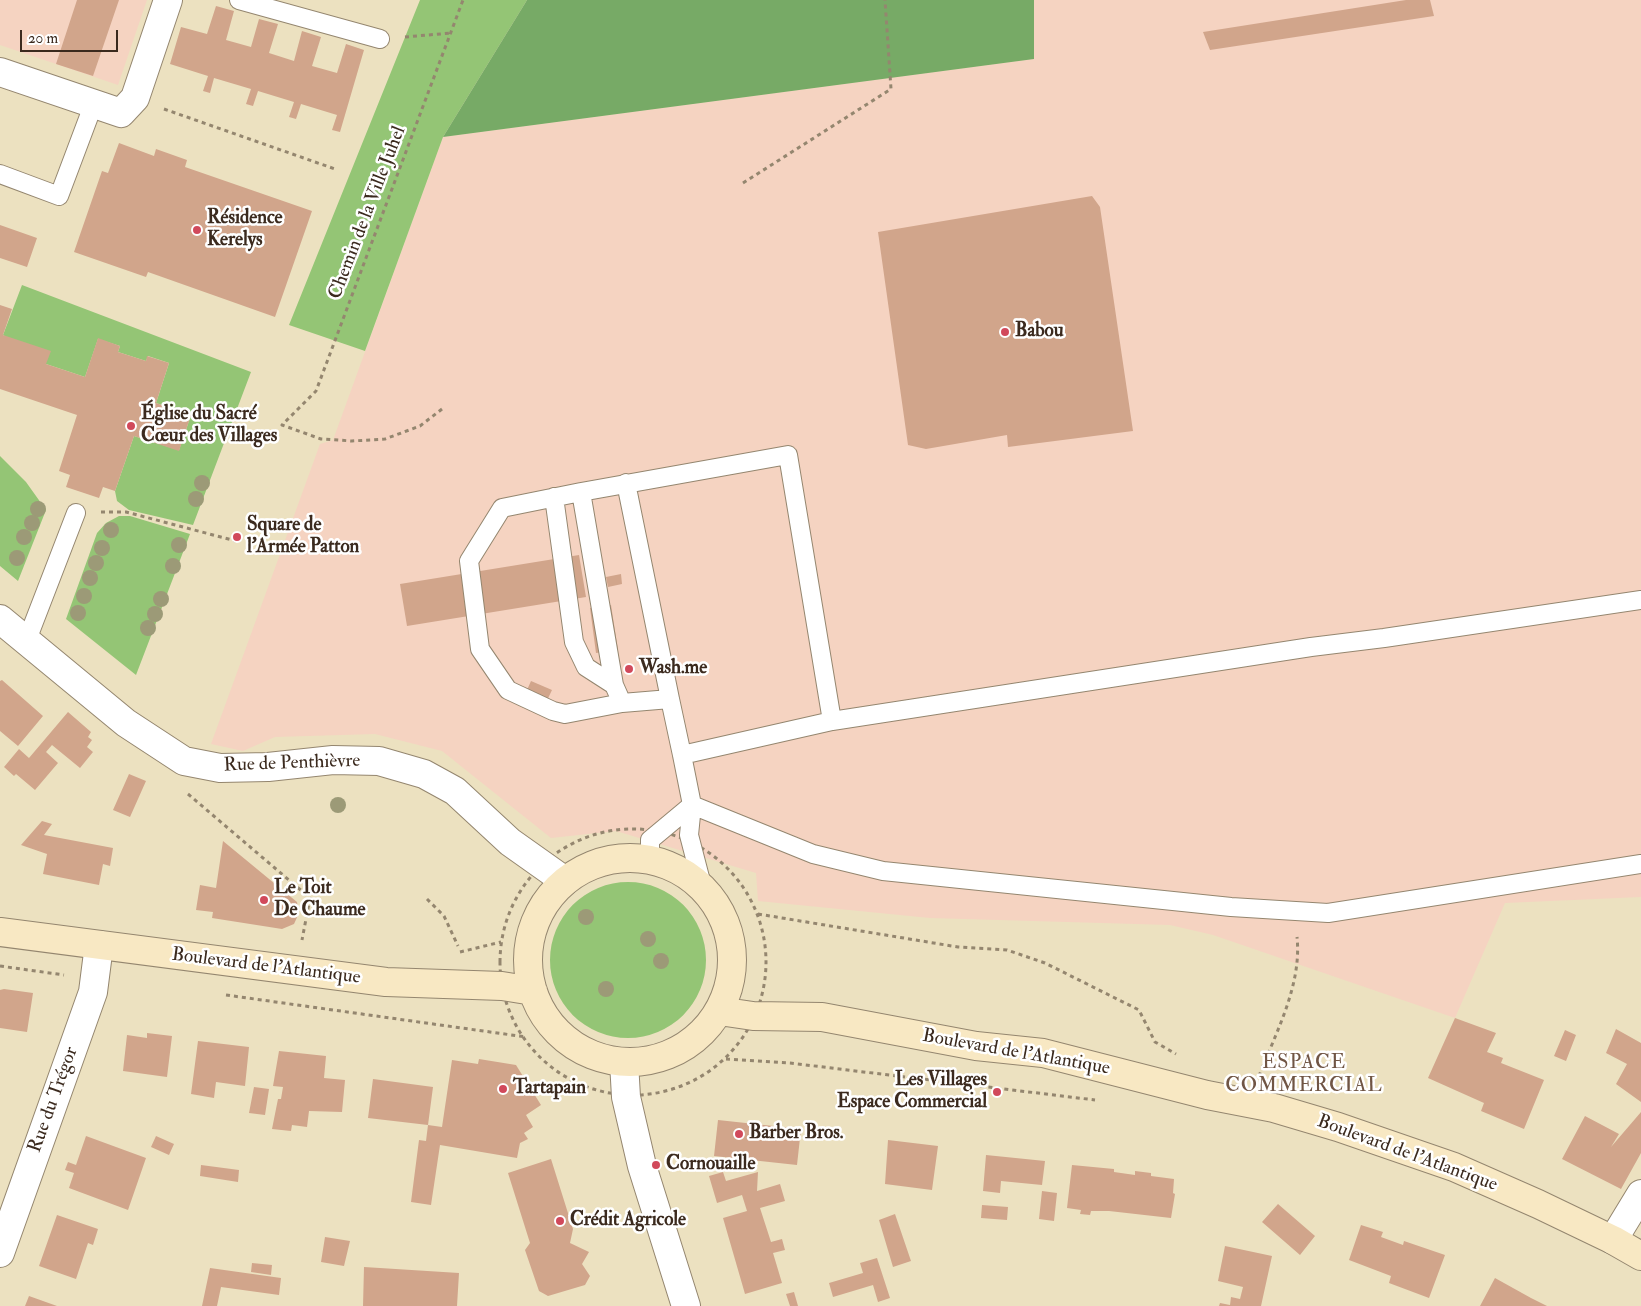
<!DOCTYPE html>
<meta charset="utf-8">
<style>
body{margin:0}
#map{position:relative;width:1641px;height:1306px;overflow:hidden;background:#ece1c0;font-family:"IM FELL Double Pica",serif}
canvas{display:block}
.scale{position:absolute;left:20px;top:30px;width:98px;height:22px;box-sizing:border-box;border:2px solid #3b2a1e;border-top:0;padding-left:6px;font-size:15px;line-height:18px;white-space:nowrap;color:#3b2a1e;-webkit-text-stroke:4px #fff;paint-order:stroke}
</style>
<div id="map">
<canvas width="1641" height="1306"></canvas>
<div class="scale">20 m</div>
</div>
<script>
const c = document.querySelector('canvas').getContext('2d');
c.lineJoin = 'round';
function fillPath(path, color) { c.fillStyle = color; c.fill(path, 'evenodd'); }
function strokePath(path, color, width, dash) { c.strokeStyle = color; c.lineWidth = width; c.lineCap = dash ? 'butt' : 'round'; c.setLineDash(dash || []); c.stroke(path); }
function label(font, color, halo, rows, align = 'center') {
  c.font = font + ' "IM FELL Double Pica",serif'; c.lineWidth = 5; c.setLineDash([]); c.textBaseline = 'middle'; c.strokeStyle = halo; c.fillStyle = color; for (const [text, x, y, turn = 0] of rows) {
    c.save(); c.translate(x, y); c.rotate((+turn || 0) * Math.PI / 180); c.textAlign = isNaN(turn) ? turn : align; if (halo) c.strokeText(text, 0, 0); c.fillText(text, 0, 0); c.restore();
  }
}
fillPath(new Path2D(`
 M0,0H147L118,85L0,45Z
 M1034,0H1641V897L1505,903L1455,1018L1213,935L1170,925L930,918L758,901L756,873L616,831L551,838L442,751L375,734L275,737L243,751L211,744L320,444L333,440L443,137L1033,59Z`), '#f5d3c1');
fillPath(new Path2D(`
 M420,0H527L443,137L365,351L289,325Z
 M22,285L251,372L193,525L129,510L117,501L115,491L134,436L179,450L191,415L156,403L169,363L148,356L146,361L118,352L120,346L98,339L85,377L46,364L3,335Z
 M0,456L26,482L46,510L18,581L0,566Z
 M119,516H130L190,534L136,675L66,619L97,533L106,523Z
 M550 960a78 78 0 1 1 156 0a78 78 0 1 1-156 0Z`), '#94c575');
fillPath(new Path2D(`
 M527,0H1034V59L443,137Z`), '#7a6');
fillPath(new Path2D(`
 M77,0H119L93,76L56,64Z
 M1406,0H1430L1434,16L1210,50L1203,32Z
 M216,6L234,11L226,40L251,47L259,19L278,24L269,53L294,61L302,31L321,37L312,66L337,73L346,44L364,50L340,132L332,130L337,115L301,104L296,119L289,117L294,102L258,91L253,106L246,104L251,89L214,78L210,93L203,91L208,76L170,64L181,27L207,34Z
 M119,143L154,156L156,149L187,160L185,167L312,211L275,317L148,272L146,277L74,252L102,171L108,173Z
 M1092,196L1100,207L1133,431L1008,447L1007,435L926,449L908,445L878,232Z
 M0,225L37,238L27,267L0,258Z
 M0,305L12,309L3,335L51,351L46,364L85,377L98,338L120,346L118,352L146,361L147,356L169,363L156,403L191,415L179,451L134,436L115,491L103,487L99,498L66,487L70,475L59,471L77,415L0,389Z
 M579,555L586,597L407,626L400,584Z
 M621,574L622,584L608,587L606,577Z
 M611,605L618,650L596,653L590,608Z
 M2,680L43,716L18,746L0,731V681Z
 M531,681L552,690L540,715L520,706Z
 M68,712L91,732L88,737L92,740L87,747L93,752L80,768L52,745L46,752L58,763L35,790L16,774L14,776L4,767L19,749L29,758Z
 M129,774L146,781L130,817L113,810Z
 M42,821L52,824L44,835L113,848L110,866L103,864L99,885L43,874L47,854L21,845Z
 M223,841L297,902L299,913L294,924L282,929L212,918L213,912L196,910L200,885L216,888Z
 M4,989L33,993L27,1032L0,1028V990Z
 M1455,1018L1496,1033L1487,1052L1503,1058L1501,1063L1544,1080L1524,1129L1481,1111L1484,1103L1428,1078Z
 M1616,1029L1641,1043V1102L1616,1084L1627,1064L1606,1053Z
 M1565,1030L1576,1035L1566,1061L1554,1056Z
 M147,1033L172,1036L167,1077L123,1071L127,1035L147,1038Z
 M198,1041L249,1047L245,1086L216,1082L214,1098L191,1094Z
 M279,1051L326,1056L324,1078L345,1080L342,1112L309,1111L307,1127L292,1125L291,1131L272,1129L278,1099H281L283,1087L273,1086Z
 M479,1059L516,1065L541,1105L526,1115L533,1127L524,1133L528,1139L520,1143L517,1158L440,1145L431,1205L411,1202L419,1140L426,1141L428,1125L442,1127L452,1060L478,1064Z
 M373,1079L433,1087L428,1125L368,1118Z
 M254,1087L269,1089L265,1115L249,1113Z
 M1641,1112V1153L1621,1189L1562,1159L1585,1116L1619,1134L1611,1147Z
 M718,1120L801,1129L797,1165L714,1156Z
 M86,1136L146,1158L128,1210L69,1188L74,1173L65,1170L68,1162L76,1165Z
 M156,1136L174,1144L169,1155L151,1147Z
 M888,1140L938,1146L932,1190L885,1184Z
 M986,1155L1045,1161L1042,1185L1001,1181L1000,1193L983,1191Z
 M551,1159L573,1229L570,1243L589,1252L582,1264L590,1276L585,1285L548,1296L539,1291L525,1250L530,1243L508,1173Z
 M201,1165L239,1170L238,1182L200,1176Z
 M1072,1165L1114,1169V1172L1135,1175V1171L1151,1173V1176L1174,1179L1173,1193L1175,1194L1171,1218L1109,1211H1091L1090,1215L1080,1214L1081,1210L1067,1208Z
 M723,1172L726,1181L758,1172L757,1191L780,1184L785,1201L760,1208L771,1242L782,1239L785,1250L773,1253L782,1283L745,1294L723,1218L747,1211L742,1195L717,1203L709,1176Z
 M1042,1191L1057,1193L1054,1221L1039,1219Z
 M1278,1204L1315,1236L1300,1255L1262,1222Z
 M982,1205L1008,1207L1007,1220L981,1218Z
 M895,1214L911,1261L893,1267L879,1220Z
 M57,1215L98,1229L93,1245L88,1243L76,1279L39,1266Z
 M1361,1225L1383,1232L1381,1237L1403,1245L1404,1241L1445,1255L1429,1298L1389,1283L1391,1276L1349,1260Z
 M325,1237L350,1241L344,1266L321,1262Z
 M1225,1246L1272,1256L1261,1306H1219L1220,1303L1230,1305L1231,1297L1240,1299L1243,1287L1218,1281Z
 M877,1258L890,1298L878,1302L873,1285L833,1297L829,1283L863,1273L860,1263Z
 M252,1263L272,1265L271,1275L251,1272Z
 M364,1267L459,1273L457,1306H363Z
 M210,1268L281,1278L279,1295L221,1287L217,1306H202Z
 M1495,1278L1531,1298L1547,1306H1480Z
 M794,1292L798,1306H790L786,1294Z
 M29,1296L57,1306H25Z`), '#d1a58b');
const service = new Path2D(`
 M239,0L380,39
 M0,174L59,196L94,103
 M626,483L670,699
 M581,492L502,508L469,561L480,649L508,690L553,711L565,714L622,703
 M554,497L574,642L586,667L614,685
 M27,640L76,513
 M832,721L1311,647L1384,638L1641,600
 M682,755L670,699L622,703L614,685L581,492L788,455L832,721L682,755L692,805L689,835L703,889
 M692,805L813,854L883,871L1231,907L1328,913L1641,864
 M650,860V840L692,805`);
const minor = new Path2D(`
 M0,72L121,113L135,98L168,0
 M1613,1240L1641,1194
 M0,1253L93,992L99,945`);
const tertiary = new Path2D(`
 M0,619L126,723L184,761L220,768L268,767L333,760L379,761L424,774L455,791L510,842L565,881
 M624,1062L626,1097L642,1166L686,1306`);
const secondary = new Path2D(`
 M528 960a102 102 0 1 1 204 0a102 102 0 1 1-204 0Z
 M0,932L386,982L502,986L533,991
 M719,1011L753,1016L822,1017L976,1046L1043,1053L1207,1095L1274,1108L1338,1127L1454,1167L1538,1204L1613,1240L1641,1256`);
strokePath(service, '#94866f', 20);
strokePath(minor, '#94866f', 30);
strokePath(tertiary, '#94866f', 30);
strokePath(secondary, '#94866f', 30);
strokePath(new Path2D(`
 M405,37L451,33
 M164,109L335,169
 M743,183L891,89L885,0
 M442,409L420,426L385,439L352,441L321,439L282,425L316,391L463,0
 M101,512H126L236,541
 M188,794L310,898L302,940
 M500 962a133 133 0 1 1 266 0a133 133 0 1 1-266 0Z
 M427,899L444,916L458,946
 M758,914L958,947L1007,950L1045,963L1139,1010L1155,1042L1176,1054
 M460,952L501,942
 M0,966L64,975
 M226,995L526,1037
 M726,1059L790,1063L1095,1100
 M1259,1076C1276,1032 1302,985 1297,937`), '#94866f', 3, [4, 4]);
strokePath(service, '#fff', 18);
strokePath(minor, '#fff', 28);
strokePath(tertiary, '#fff', 28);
strokePath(secondary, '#f8e8c3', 28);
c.fillStyle = '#9c9a77';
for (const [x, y] of [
 [202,483],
 [196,499],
 [38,509],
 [32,523],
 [111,530],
 [24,537],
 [179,545],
 [102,548],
 [17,558],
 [96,563],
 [173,566],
 [90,578],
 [84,596],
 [161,599],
 [78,613],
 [155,614],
 [148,628],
 [338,805],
 [586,917],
 [648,939],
 [661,961],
 [606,989]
]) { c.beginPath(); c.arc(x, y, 8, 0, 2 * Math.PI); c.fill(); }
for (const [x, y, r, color] of [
 [197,230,5,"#d1495b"],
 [1005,332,5,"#d1495b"],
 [131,426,5,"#d1495b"],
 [237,537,5,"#d1495b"],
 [629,669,5,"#d1495b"],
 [264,900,5,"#d1495b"],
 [503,1089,5,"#d1495b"],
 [997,1092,5,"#d1495b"],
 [739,1134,5,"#d1495b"],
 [656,1165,5,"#d1495b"],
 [560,1221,5,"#d1495b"]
]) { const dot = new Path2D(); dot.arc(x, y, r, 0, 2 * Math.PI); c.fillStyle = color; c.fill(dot); strokePath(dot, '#fff', 2); }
label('19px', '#3b2a1e', '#fff', [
 ["Chemin de la Ville Juhel",368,213,-69],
 ["Rue de Penthièvre",292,764,-2],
 ["Boulevard de l'Atlantique",266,967,7],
 ["Boulevard de l'Atlantique",1016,1053,10],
 ["Rue du Trégor",54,1100,-70],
 ["Boulevard de l'Atlantique",1407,1154,20]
]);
label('bold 19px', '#3b2a1e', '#fff', [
 ["Résidence",207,219],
 ["Kerelys",207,241],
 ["Babou",1015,332],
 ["Église du Sacré",141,415],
 ["Cœur des Villages",141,437],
 ["Square de",247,526],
 ["l'Armée Patton",247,548],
 ["Wash.me",639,669],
 ["Le Toit",274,889],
 ["De Chaume",274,911],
 ["Les Villages",987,1081,"right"],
 ["Espace Commercial",987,1103,"right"],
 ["Tartapain",513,1089],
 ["Barber Bros.",749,1134],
 ["Cornouaille",666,1165],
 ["Crédit Agricole",570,1221]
], 'left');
c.letterSpacing = '1px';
label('20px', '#705544', '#fff', [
 ["ESPACE",1304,1064],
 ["COMMERCIAL",1304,1087]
]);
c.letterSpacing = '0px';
</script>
